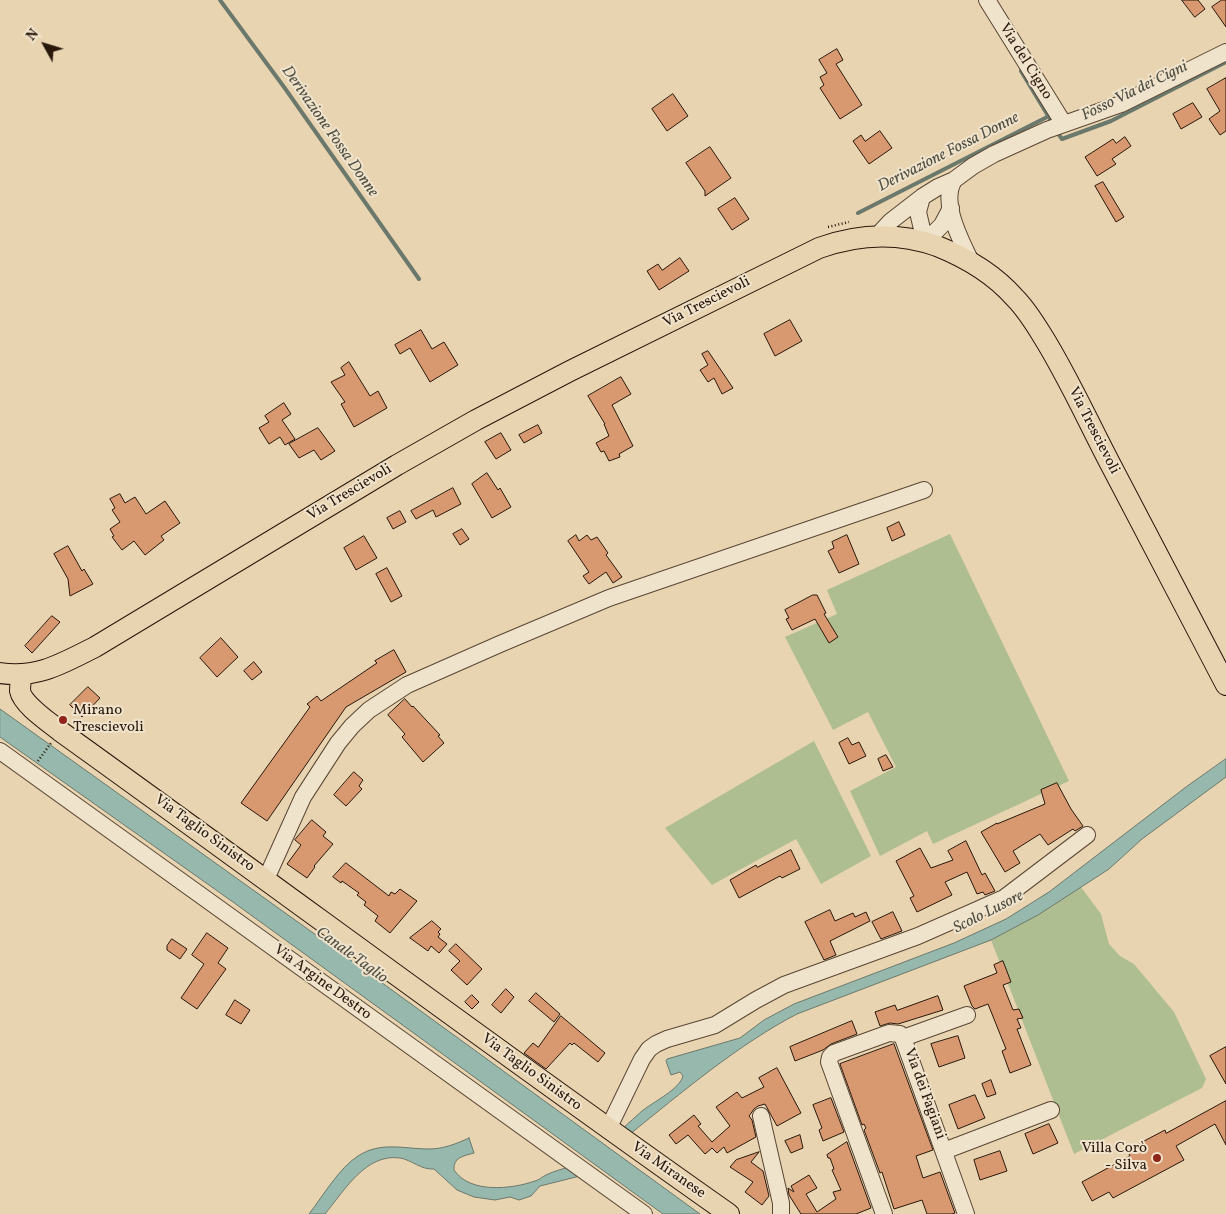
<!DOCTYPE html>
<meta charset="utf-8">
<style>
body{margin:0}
#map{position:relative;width:1226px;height:1214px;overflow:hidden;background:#e8d4b0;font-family:Vollkorn,serif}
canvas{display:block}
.north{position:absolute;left:20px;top:20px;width:50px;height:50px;-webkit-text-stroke:4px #f0e3cc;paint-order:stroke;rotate:309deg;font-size:14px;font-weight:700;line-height:20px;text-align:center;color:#29170b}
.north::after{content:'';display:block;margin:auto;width:18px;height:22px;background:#29170b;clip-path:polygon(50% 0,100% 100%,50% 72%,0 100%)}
</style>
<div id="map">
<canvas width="1226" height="1214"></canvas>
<div class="north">N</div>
</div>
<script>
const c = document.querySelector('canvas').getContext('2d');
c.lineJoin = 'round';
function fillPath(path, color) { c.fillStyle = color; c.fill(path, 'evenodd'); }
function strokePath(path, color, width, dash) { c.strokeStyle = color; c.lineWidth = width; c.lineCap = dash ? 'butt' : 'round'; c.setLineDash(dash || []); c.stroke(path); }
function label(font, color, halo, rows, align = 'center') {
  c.font = font + ' Vollkorn,serif'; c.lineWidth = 4; c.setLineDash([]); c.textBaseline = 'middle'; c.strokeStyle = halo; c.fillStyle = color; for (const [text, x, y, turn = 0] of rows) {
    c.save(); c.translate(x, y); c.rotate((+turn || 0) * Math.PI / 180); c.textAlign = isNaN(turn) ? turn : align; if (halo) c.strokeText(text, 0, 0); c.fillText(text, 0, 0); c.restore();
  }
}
fillPath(new Path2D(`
 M950,534L1069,781L933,844L927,831L880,856L850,791L896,767L868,712L833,730L785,637L837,614L827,590Z
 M814,741L871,856L821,884L796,839L712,885L665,828Z
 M1081,887L1101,914L1109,944L1120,956L1134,964L1174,1012L1206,1079L1202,1088L1074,1154L991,940L1038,915Z`), '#afbe90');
const water = new Path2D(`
 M0,709L330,945L700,1214H663L233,902L0,737Z
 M1226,759V777L1142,839L1109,869L1038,915L991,940L797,1014C739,1044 681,1093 630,1134L622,1129C630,1122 635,1117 642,1111C653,1102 680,1089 683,1076L680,1072L671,1075L666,1061L667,1059L740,1038L764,1020L794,1004L954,943L1006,919L1049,892L1186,787Z
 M469,1138L474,1153C464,1156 453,1157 454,1170C470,1194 512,1189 535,1181C539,1180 542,1177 546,1175C554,1171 563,1169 572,1166L580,1176L540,1186L531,1196L519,1200L510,1197L495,1200L474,1197L457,1190L434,1169C421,1170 412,1160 400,1158C366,1153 344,1191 325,1214H309C323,1196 339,1168 358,1156C381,1141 404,1149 429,1149C443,1149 456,1144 469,1138Z`);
fillPath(water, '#97b8ac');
strokePath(water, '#6b786c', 1);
strokePath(new Path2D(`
 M220,0L284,87L419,279
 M1021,71L1050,119
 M1057,132L1062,139L1111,121L1226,62
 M858,213L1051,115`), '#6b786c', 4);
const building = new Path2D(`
 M1182,0H1198L1205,9L1195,17Z
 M1222,0H1226V27L1212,7Z
 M837,49L843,60L836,64L862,105L840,119L820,88L824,85L820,77L827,73L819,60Z
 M1226,78V131L1220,135L1209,119L1220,111L1207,89Z
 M673,94L688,116L667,131L652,109Z
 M1193,103L1202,117L1181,129L1173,114Z
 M880,131L892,148L869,164L853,141L861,135L865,141Z
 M1125,137L1131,146L1112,159L1116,164L1097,176L1085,157L1113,139L1116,143Z
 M710,147L731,178L705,196V191L686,163Z
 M1103,182L1124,217L1116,222L1095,186Z
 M735,198L749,219L732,230L718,209Z
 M680,258L689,271L659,290L647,271L658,264L662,270Z
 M790,320L802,341L775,356L764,334Z
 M421,330L432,349L444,342L458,365L430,382L410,348L400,354L395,345Z
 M708,351L733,388L722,394L714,378L708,382L700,370L708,365L702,354Z
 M349,362L370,396L378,391L387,408L354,427L341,404L345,402L331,382L345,375L341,368Z
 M621,377L631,394L612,405L633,446L619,454L620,457L609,461L604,451L601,452L596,443L609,436L604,424H605L588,396Z
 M284,403L291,414L282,420L295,439L285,445L280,437L269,444L259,428L269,422L265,416Z
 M538,425L542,433L524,443L519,435Z
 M318,428L335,451L321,460L314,450L299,458L289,444Z
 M501,433L511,450L496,459L485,442Z
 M487,473L498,490L500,488L511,507L492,518L472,484Z
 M453,488L461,504L436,517L433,510L416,519L411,511Z
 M120,494L125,503L135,497L146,514L165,501L180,523L161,536L164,540L145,555L134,541L122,550L112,537L114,536L110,529L120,522L112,510L115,508L110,499Z
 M400,511L406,522L393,529L387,518Z
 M899,522L905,535L892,541L887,528Z
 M462,529L469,539L460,545L453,534Z
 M576,535L579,541L587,535L591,540L597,537L608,553L606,555L622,577L613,583L606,572L589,584L583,576L589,572L568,541Z
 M847,535L859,564L839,573L828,551L834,548L832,542Z
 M364,536L377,558L356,570L344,548Z
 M68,546L82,571L84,569L93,584L70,596L68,579L54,554Z
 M387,568L402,596L391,602L376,574Z
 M813,595H817L826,613L824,614L838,637L829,643L815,619L792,630L786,619L789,618L785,610Z
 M52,616L60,622L32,653L25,646Z
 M221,638L238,657L217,677L200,658Z
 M394,650L406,672L346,707L267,821L241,803L310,707L307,704L317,696L321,701L377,663L375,661Z
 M254,662L262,672L252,680L244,671Z
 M88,687L100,698L82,717L70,705Z
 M405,699L412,707L413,706L440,735L438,736L444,743L423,762L402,737L405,734L388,715Z
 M848,738L852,745L859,742L866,756L849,764L839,743Z
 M886,755L893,767L883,771L878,759Z
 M354,772L363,780L359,786L362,789L346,806L334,795Z
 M1057,783L1071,809L1083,826L1075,831L1073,829L1048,845L1040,834L1013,851L1020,863L1005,872L981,832L997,823V824L1045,804L1041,790Z
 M312,820L326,832L323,836L333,844L314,866L315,867L307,878L287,864L301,845L295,840Z
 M966,841L982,875L985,873L995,891L985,895L983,892L977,894L967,872L945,882L952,895L917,912L910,898L914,896L896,861L920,848L931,868L953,860L948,851Z
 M791,850L800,869L782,878L780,876L739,898L730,880L756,865L757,867Z
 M346,863L389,896L391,892L395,894L400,889L417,901L390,933L375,921L378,916L364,905L366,902L357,895L359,893L342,881L341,883L333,877Z
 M830,910L835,921L853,913L855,917L866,912L870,921L830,941L836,955L824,960L805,922Z
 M893,912L902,931L881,939L872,922Z
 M432,921L441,929L438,932L440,934L438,937L447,944L439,953L431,946L428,951L410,938Z
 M207,933L228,948L218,963L226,969L197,1009L181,998L204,964L192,955Z
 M172,939L187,949L180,959L167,950V946Z
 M456,944L482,969L467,985L451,970L460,961L449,951Z
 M1003,961L1011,982L1003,985L1013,1010L1019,1009L1023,1018L1017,1019L1021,1028L1017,1029L1031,1065L1010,1073L1002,1051L1006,1049L988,1004L975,1009L972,1006L964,986L997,973L994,965Z
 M506,989L514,997L501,1013L492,1005Z
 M536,993L560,1014L554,1022L529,1001Z
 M472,995L479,1002L472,1009L465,1002Z
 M938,996L943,1010L898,1024L890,1023L880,1026L875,1012L895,1005L897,1010Z
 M235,1000L250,1010L241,1024L226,1015Z
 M561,1016L605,1053L598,1062L574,1043L572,1045L570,1043L546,1069L524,1053L533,1043L538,1047Z
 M852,1021L857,1034L831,1044L823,1050L795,1061L790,1047Z
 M958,1036L965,1058L939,1067L931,1044Z
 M894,1044L933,1150L916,1156L923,1178L940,1172L955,1213L952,1214H927L922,1200L894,1209L882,1172L880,1173L864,1130L866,1128L864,1124L862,1125L840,1064Z
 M1226,1047V1084L1210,1056Z
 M777,1068L801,1113L777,1126L765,1104L758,1106L754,1109L749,1116L752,1120L756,1137L727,1153L724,1147L717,1153L712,1148L705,1154L688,1135L676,1144L669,1135L694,1115L701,1124L698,1126L712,1142L730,1126L716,1107L737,1092L742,1098L764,1087L759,1078Z
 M991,1080L996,1094L987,1097L982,1084Z
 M975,1095L985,1118L958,1129L949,1105Z
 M831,1098L844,1132L823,1141L819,1130L822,1128L813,1105Z
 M1226,1101V1145L1215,1124L1176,1146L1184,1160L1113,1198L1109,1192L1092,1201L1082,1182L1130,1156L1127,1150L1165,1130L1166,1133Z
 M1049,1124L1058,1143L1033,1154L1025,1134Z
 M800,1135L803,1148L791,1153L785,1141Z
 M847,1142L871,1208L856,1214H801L789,1195L788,1188L794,1192L791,1186L809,1175L817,1188L806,1194L817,1212L836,1199L833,1192L841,1190L832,1170L834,1169L830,1158H828L827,1155Z
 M1000,1151L1007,1171L980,1180L974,1160Z
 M759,1152L751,1162L763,1171L769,1196L762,1205L745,1192L753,1182L730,1167L736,1160Z`);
fillPath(building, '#d89971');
strokePath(building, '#29170b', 1);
const minor = new Path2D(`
 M987,0L1064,124
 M954,180C940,203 961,240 971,262
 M922,197L918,212L925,242L942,225L951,208
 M877,236L891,221L922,197L938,187L954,180L973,166L994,154L1047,130L1121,104L1226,52
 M0,751L644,1214
 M266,879L303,797L338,743L352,726L369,710L407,685L500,644L609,598L924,490
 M903,1038L966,1214
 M761,1116L781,1203V1214
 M608,1129L642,1059L649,1049L656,1044L667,1039L715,1025L756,1000L784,985L918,936L1004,898L1087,835
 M944,1151L1051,1110
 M884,1214L829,1062L830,1057L834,1053L889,1033L900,1034L903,1038L967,1015`);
const major = new Path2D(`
 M0,673C37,679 63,663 95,647L397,465L476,420L570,371L819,248C858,234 898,232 937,246C967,258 994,274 1015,298C1026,309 1034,322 1042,335C1069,378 1090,426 1114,471C1151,543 1189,614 1226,685
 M21,674C21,680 20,686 20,691C23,705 49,722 60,731C283,891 504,1056 729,1214`);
strokePath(minor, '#594634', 18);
strokePath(major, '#29170b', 22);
strokePath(new Path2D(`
 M828,227L849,222
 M38,761L51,743`), '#29170b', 2.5, [1, 2.5]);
strokePath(minor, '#f0e3cc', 16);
strokePath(major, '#e8d4b0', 20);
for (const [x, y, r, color] of [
 [63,720,5,"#8f2418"],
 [1157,1158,5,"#8f2418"]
]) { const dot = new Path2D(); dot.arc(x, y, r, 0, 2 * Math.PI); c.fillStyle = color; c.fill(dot); strokePath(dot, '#f0e3cc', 2); }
label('15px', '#29170b', '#f0e3cc', [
 ["Via del Cigno",1025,62,58],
 ["Via Trescievoli",707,303,-27],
 ["Via Trescievoli",1093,431,63],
 ["Via Trescievoli",350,493,-31],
 ["Via Taglio Sinistro",204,834,36],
 ["Via Argine Destro",322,983,36],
 ["Via Taglio Sinistro",531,1073,36],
 ["Via dei Fagiani",924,1094,70],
 ["Via Miranese",668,1171,35]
]);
label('15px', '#29170b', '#f0e3cc', [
 ["Mirano",73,711],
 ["Trescievoli",73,728],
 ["Villa Corò",1147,1149,"right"],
 ["- Silva",1147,1166,"right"]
], 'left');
label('italic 16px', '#504f43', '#f0e3cc', [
 ["Fosso Via dei Cigni",1135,92,-26],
 ["Derivazione Fossa Donne",329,132,55],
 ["Derivazione Fossa Donne",949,153,-27],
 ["Scolo Lusore",989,913,-27],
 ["Canale Taglio",351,956,36]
]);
</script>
